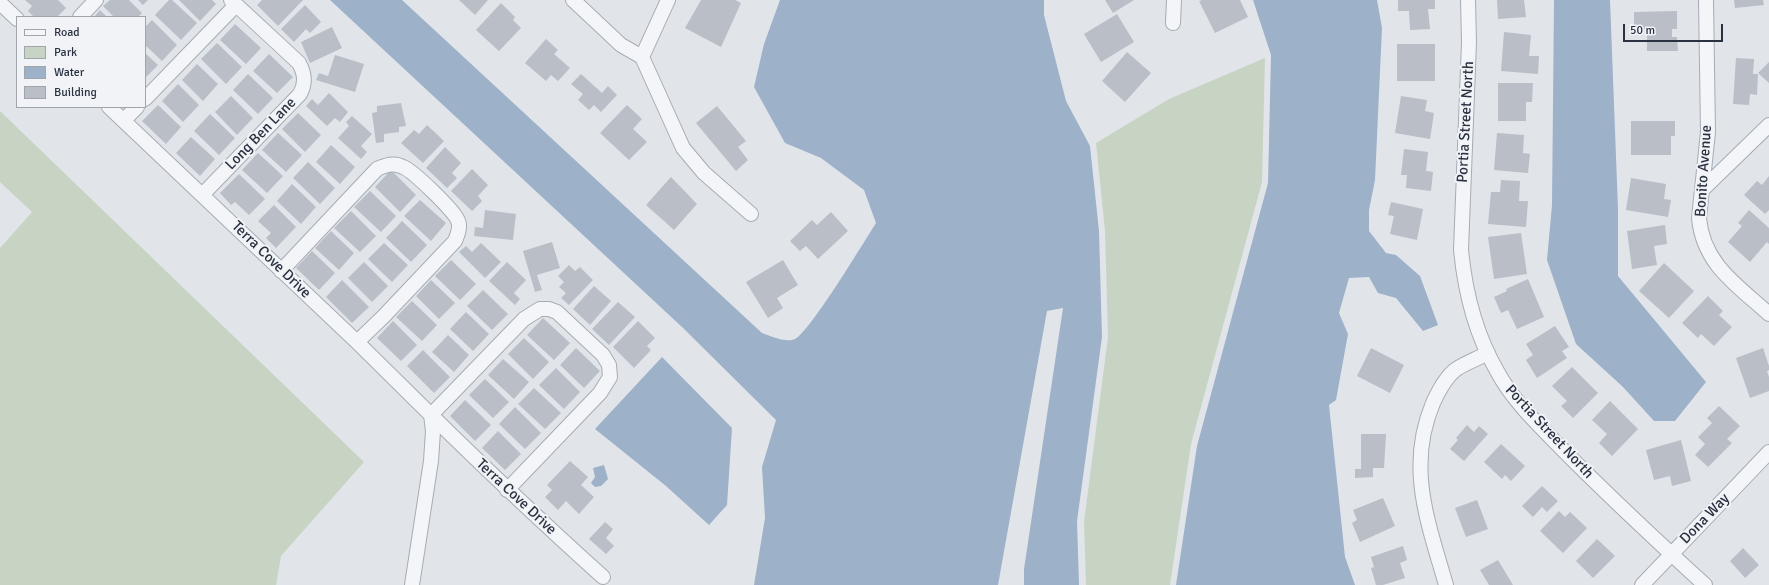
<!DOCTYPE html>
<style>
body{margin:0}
#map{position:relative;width:1769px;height:585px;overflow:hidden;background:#e1e5ea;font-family:Signika,sans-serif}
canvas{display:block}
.legend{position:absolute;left:16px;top:16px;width:130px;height:92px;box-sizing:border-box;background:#f1f3f7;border:1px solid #a1a6ae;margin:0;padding:5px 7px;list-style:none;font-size:12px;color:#2a3241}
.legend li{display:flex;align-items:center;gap:8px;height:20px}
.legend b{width:20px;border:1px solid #a1a6ae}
.scale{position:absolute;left:1623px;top:24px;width:100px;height:18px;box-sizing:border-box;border:2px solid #2a3241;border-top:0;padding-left:5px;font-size:12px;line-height:14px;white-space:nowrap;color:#2a3241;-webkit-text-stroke:3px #f1f3f7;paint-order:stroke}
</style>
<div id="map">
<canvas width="1769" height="585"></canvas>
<ul class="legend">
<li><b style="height:5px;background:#f4f5f8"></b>Road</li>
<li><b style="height:11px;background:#c7d4c3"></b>Park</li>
<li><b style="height:11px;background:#9db1c9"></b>Water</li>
<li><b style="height:11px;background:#b9bec7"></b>Building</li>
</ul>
<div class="scale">50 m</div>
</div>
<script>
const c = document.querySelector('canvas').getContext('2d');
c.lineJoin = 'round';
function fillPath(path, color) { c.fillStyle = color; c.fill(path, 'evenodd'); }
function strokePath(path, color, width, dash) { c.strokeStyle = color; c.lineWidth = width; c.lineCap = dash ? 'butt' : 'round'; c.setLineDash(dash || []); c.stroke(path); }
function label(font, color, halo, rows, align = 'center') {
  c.font = font + ' Signika,sans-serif'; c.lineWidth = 4; c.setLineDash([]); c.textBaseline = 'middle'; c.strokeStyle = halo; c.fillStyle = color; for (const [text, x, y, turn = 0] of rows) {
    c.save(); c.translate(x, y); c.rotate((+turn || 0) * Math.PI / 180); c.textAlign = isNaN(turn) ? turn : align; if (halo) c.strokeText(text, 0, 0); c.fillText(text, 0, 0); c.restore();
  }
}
fillPath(new Path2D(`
 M1265,58L1262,182L1191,444L1170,585H1086L1084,522L1108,337L1105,231L1096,143L1169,99Z
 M0,111L364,462L281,556L276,585H0V248L32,212L0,182Z`), '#c7d4c3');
fillPath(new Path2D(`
 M330,0H402L762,333C770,336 786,343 795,339C809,333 864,242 876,223L864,190L821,158L785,143L754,87L764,44L780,0H1044V15L1066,101L1090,146L1099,231L1102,337L1077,521L1079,585H1024V569L1063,308L1047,311L998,585H754L765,518L762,467L776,420L682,327Z
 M1253,0H1377L1382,28L1375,180L1369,210V231L1386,253L1396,255L1420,276L1438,325L1423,331L1396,298L1378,293L1369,277L1349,278L1339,313L1348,334L1336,400L1329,405L1345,557L1355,585H1176L1197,446L1268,183L1271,55Z
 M1554,0H1610L1618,209V276L1706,382L1675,421H1654L1623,387L1576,344L1547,260L1552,205Z
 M662,357L732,428L727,505L709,525L666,486L595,429Z
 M604,465L608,479L601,486L595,487L591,483L595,477L593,468Z`), '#9db1c9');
fillPath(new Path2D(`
 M25,0H58L66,8L57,17H34L28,11L32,6Z
 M110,0H129L142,13L138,17H114L103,6Z
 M138,0H148L143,5Z
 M169,0H172L197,23L181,40L155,15Z
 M179,0H212L216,4L200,21Z
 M262,0H303L278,26L257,5Z
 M459,0H488L475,15Z
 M701,0H735L741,3L721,47L685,28Z
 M1105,0H1134L1113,13Z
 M1202,0H1240L1248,17L1215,33L1199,1Z
 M1398,0H1435V9H1428L1430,29L1410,30L1409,11H1398Z
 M1497,0H1524L1526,17L1498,19Z
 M1734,0H1763L1764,5L1735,8Z
 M501,3L515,17L513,20L521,28L499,51L476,30Z
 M305,5L321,22L310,33L306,29L294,42L281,29Z
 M100,10L107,17H94Z
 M1677,11V29H1672V37H1677L1678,51H1647V29H1634V12Z
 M1117,14L1134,42L1101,62L1084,34Z
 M152,20L177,45L162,61L145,45V27Z
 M235,24L261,48L246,64L220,40Z
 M332,27L342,48L310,63L301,42Z
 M1504,32L1531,35L1529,56H1539L1538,74L1501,71Z
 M546,39L558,50L554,54L570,68L558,81L551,75L546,81L525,63Z
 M217,43L242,67L226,84L201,59Z
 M1397,44H1435V81H1397Z
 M1127,52L1151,73L1125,102L1102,81Z
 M145,53L158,65L145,78Z
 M269,54L293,77L277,93L253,71Z
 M335,55L364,64L355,92L316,80L319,73L328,76Z
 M1736,58L1754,59L1753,74H1758L1757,95L1750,94L1749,105L1733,104Z
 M1769,62V83L1758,73Z
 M197,64L218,84L203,101L182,80Z
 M248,74L273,98L258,114L233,90Z
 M581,74L602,93L608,86L617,95L601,112L594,105L589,110L578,100L583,94L571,84Z
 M1498,83H1533L1532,102H1526V121H1498Z
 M178,84L199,105L183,122L162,101Z
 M329,93L348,112L340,122L335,118L327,126L306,106L312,99L318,105Z
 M231,96L253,118L237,135L215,112Z
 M1401,96L1427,100L1425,111L1434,113L1430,139L1395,133Z
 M401,103L406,126L399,127V132L384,134V142L376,143L372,113L377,112V106Z
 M158,105L181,127L166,144L142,121Z
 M627,105L642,119L633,129L647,142L629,160L600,133Z
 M717,106L746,141L738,147L748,160L736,171L696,123Z
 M298,113L321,135L305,152L282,129Z
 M210,114L235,138L219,155L194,131Z
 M352,116L372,134L361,146L367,152L361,159L338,138L349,126L346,122Z
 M1631,121H1675V136H1671V155H1631Z
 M427,125L444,141L423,163L401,143L414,130L419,134Z
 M278,133L302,155L286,172L262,150Z
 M1497,133L1524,135L1523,153L1530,154L1528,173L1494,170Z
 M191,137L215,159L200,176L176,153Z
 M331,145L355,167L340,184L316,162Z
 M445,147L461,163L452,173L457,178L447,188L426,168Z
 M1404,149L1428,152L1426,171L1433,172L1431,191L1406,188L1407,175H1401Z
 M258,153L283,176L267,193L242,170Z
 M308,162L335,188L320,204L293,178Z
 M472,169L488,185L478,196L482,201L472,211L451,191Z
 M391,170L416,195L400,212L375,187Z
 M239,174L265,199L249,215L235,202L231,205L220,193Z
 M1769,176V210L1765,214L1744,195L1757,181L1762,185Z
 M671,177L697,204L674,230L646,205Z
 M1631,178L1666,184L1664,199L1671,200L1668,217L1626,210Z
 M1501,180L1520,181L1519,201H1528L1526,227L1488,224L1491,192H1500Z
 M292,184L316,207L301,224L277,201Z
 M370,191L396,216L381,232L354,207Z
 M420,200L446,223L431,241L404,216Z
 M1391,202L1423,209L1417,240L1390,234L1394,216L1388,215Z
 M274,205L296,227L276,248L266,238L271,233L258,221Z
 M485,210L516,214L513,240L474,236L475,227L483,228Z
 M1749,210L1769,228V244L1767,242L1750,262L1728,242L1742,226L1738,223Z
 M351,211L376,236L360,252L334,228Z
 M831,212L848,231L818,259L806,246L800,251L790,241L812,220L817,225Z
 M402,221L427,245L411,262L386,238Z
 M1665,225L1667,244L1654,246L1657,265L1632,269L1627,231Z
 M331,231L354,253L339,270L315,248Z
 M1521,233L1527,274L1494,279L1488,237Z
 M552,242L560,268L537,275L542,290L535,292L523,251Z
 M384,243L408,265L392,282L368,259Z
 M481,243L501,262L485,278L459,252L466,246L472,252Z
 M312,251L335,273L319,290L296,268Z
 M451,260L476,284L460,300L435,276Z
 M783,260L798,285L777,298L783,308L768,318L746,282Z
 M364,262L388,286L372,302L348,278Z
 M507,262L526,280L514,293L520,299L515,305L489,281Z
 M1664,263L1694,291L1669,318L1639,291Z
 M569,265L575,271L580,267L593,280L569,305L561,298L566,293L559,287L564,282L558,276Z
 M1528,279L1544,317L1517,329L1508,310L1501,313L1494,297L1507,291L1506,289Z
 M342,280L369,307L352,323L326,297Z
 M431,280L455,303L439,319L416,296Z
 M594,286L611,301L590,325L573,309Z
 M483,290L508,314L492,330L467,306Z
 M1708,296L1723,311L1719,315L1732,327L1714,346L1701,334L1698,338L1682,323Z
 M412,301L437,325L422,341L396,317Z
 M618,302L635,317L609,345L592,329Z
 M466,312L489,334L473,351L450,329Z
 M543,318L570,343L554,360L527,335Z
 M393,321L417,345L401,361L377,338Z
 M638,321L655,338L647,346L651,350L634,368L613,347Z
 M1555,326L1569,347L1562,351L1567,358L1537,378L1526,360L1533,355L1526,344Z
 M448,335L469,355L454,372L432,352Z
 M524,338L549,362L533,379L508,354Z
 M576,348L600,371L584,388L560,365Z
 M1371,348L1404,365L1390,393L1357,376Z
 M1763,348L1769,366V370L1767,371L1769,377V391L1750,398L1736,358Z
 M423,350L450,377L434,393L407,366Z
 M503,359L529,382L514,399L488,375Z
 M1572,367L1598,393L1573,418L1561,406L1567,401L1552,386Z
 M556,368L580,392L564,409L539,385Z
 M485,379L509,402L493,418L469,395Z
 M534,388L561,413L545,429L518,404Z
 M465,400L491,425L475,441L450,416Z
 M1610,401L1638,429L1612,456L1599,443L1607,434L1592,420Z
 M1719,406L1740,426L1727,439L1732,443L1708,467L1695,455L1705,444L1698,437L1712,423L1707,418Z
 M515,407L541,433L525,449L499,424Z
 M1467,425L1474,432L1479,426L1488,434L1464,461L1450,449L1458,440L1456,438Z
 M498,431L521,454L505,470L482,448Z
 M1361,434H1386L1384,468H1373V477L1355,478V469H1361Z
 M1681,440L1691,481L1672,486L1670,476L1654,480L1646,450Z
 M1501,444L1525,466L1511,481L1505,475L1502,479L1484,462Z
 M570,461L588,477L581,485L594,497L579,514L566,501L558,510L545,497L552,490L547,485Z
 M1542,486L1558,501L1547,512L1542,507L1533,517L1522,506Z
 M1383,498L1395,526L1360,542L1352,523L1357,520L1353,510Z
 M1477,500L1488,529L1466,537L1455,508Z
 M1559,511L1565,517L1570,512L1587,528L1563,553L1540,531Z
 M605,522L613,529L606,538L614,546L606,554L589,539Z
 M1597,539L1615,556L1593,578L1576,561Z
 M1403,546L1407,560L1400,563L1405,578L1383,585H1376L1371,568L1374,567L1371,557Z
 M1743,548L1759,565L1745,578L1730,561Z
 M1498,560L1513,585H1489L1480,570Z`), '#b9bec7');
const minor = new Path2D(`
 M573,0L621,45L642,57L683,148L704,173L751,214
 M1468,0L1469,42L1461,250C1465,291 1476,335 1497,371C1514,403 1542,428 1567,454C1612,499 1658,542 1705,585
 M1706,0L1708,132L1699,218C1703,264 1737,285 1769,314
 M0,3L17,19
 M80,17L96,0
 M1173,23L1174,0
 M642,57L668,0
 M145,99L236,5
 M109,107L357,342L431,415L433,431L431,461L412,585
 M124,120L137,107
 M1702,190L1769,125
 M202,195L300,94C306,83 305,74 299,63L231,0
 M281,271L377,169C386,165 394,162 403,167C412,170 456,212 458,221C461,227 457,236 455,241L383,317L357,342
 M507,490L600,393L610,377L609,365L603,355L557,312L549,309H540L524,319L431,415C487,470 544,524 603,577
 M1446,585C1428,522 1406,467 1433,403C1438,392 1445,378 1455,370C1465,363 1477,359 1488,353
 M1642,585L1769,452`);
strokePath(minor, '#a6acb4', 16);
strokePath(minor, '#f4f5f8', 14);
label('15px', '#2a3241', '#f1f3f7', [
 ["Portia Street North",1466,122,-87],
 ["Long Ben Lane",261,134,-46],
 ["Bonito Avenue",1704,171,-86],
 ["Terra Cove Drive",271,260,44],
 ["Portia Street North",1549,432,47],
 ["Terra Cove Drive",516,497,43],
 ["Dona Way",1705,519,-46]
]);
</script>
